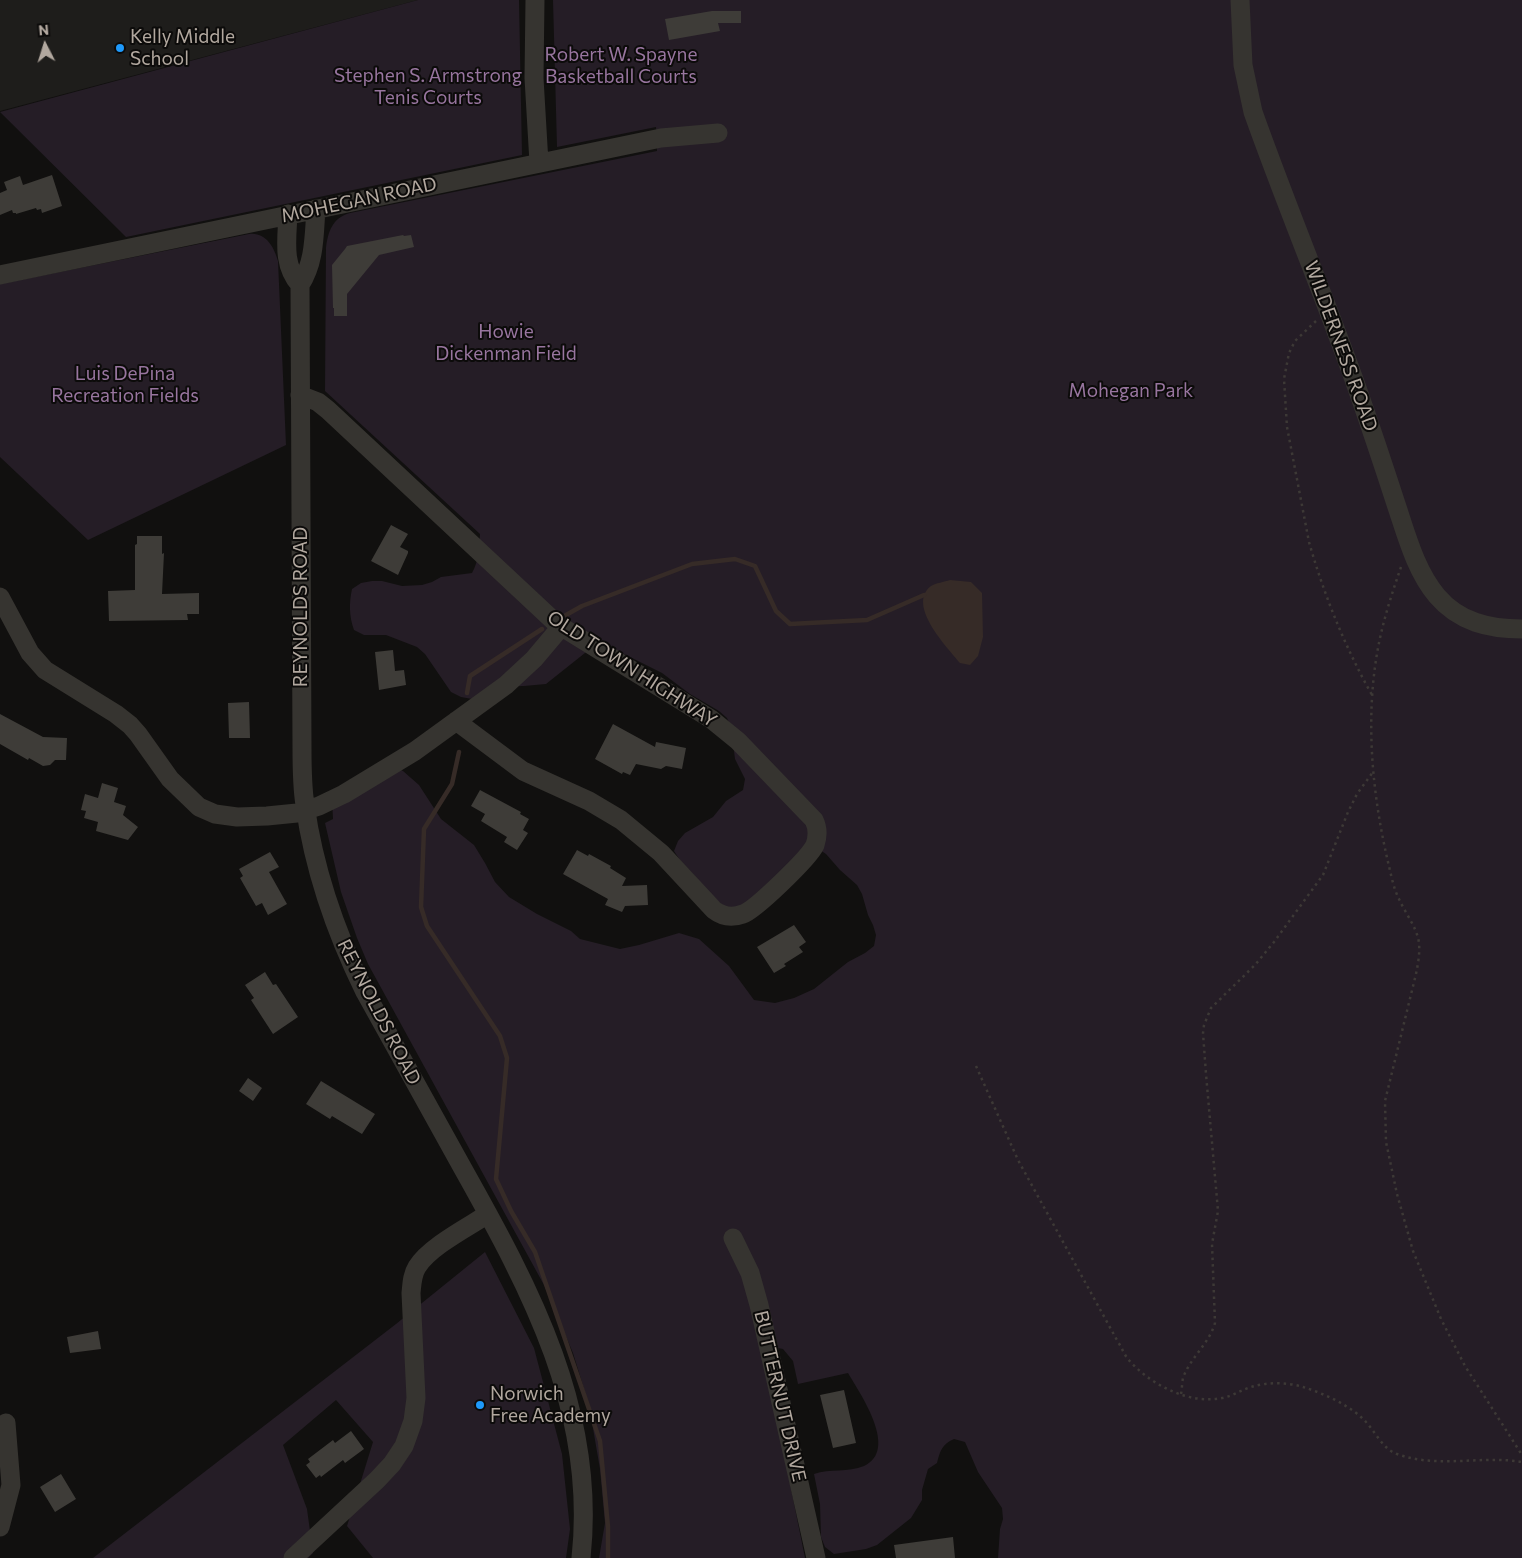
<!DOCTYPE html>
<style>
body{margin:0}
#map{position:relative;width:1522px;height:1558px;overflow:hidden;background:#11100f;font-family:Commissioner,sans-serif}
canvas{display:block}
.north{position:absolute;left:20px;top:20px;width:50px;height:50px;-webkit-text-stroke:4px #0c0b0a;paint-order:stroke;rotate:355deg;font-size:14px;font-weight:700;line-height:20px;text-align:center;color:#b2a89f}
.north::after{content:'';display:block;margin:auto;width:18px;height:22px;background:#b2a89f;clip-path:polygon(50% 0,100% 100%,50% 72%,0 100%)}
</style>
<div id="map">
<canvas width="1522" height="1558"></canvas>
<div class="north">N</div>
</div>
<script>
const c = document.querySelector('canvas').getContext('2d');
c.lineJoin = 'round';
function fillPath(path, color) { c.fillStyle = color; c.fill(path, 'evenodd'); }
function strokePath(path, color, width, dash) { c.strokeStyle = color; c.lineWidth = width; c.lineCap = dash ? 'butt' : 'round'; c.setLineDash(dash || []); c.stroke(path); }
function label(font, color, halo, rows, align = 'center') {
  c.font = font + ' Commissioner,sans-serif'; c.lineWidth = 4; c.setLineDash([]); c.textBaseline = 'middle'; c.strokeStyle = halo; c.fillStyle = color; for (const [text, x, y, turn = 0] of rows) {
    c.save(); c.translate(x, y); c.rotate((+turn || 0) * Math.PI / 180); c.textAlign = isNaN(turn) ? turn : align; if (halo) c.strokeText(text, 0, 0); c.fillText(text, 0, 0); c.restore();
  }
}
fillPath(new Path2D(`
 M0,0H418L0,111Z`), '#1e1d1b');
fillPath(new Path2D(`
 M418,0H519L522,155L126,237L0,112Z
 M553,0H1522V1558H998L1000,1529L1003,1519L1002,1508L978,1472L965,1442L954,1439C942,1444 940,1451 937,1463L928,1469L922,1490V1500L911,1518L877,1545L866,1549L834,1554L825,1547L821,1537L820,1504L814,1474C830,1468 848,1473 864,1466C899,1450 861,1395 848,1373L798,1384L793,1361L783,1349L762,1345L805,1558H599L605,1523L600,1469L589,1405L573,1353L544,1285L368,964L357,938L341,892L325,823L333,819L332,799L384,761L403,771L419,785L441,819L474,845L485,863L495,882L509,897L537,914L571,931L580,939L620,949L639,945L679,933L699,939L729,966L754,1000L775,1003L794,998L814,989L848,962L865,953L874,946L876,935L873,925L868,915L862,894L857,885L840,870L826,854L817,848L746,910L725,907L708,893L695,876L680,860L674,851L678,841L685,833L713,817L726,801L743,790L745,779L735,759L731,728L727,718L719,711L690,694L662,673L622,653L590,649L546,684L524,686L491,687L472,699L461,697L451,692L425,654L417,647L386,635H364L354,630C349,616 349,603 352,589L361,583L372,581H382L402,586L422,585L432,582L441,577L472,573C479,560 479,549 480,534L325,391L326,248C328,232 332,218 350,213L657,151L656,127L557,147Z
 M249,234C266,232 274,247 278,261L286,445L88,540L0,457V284Z
 M485,1252L534,1348L562,1454L570,1529L566,1558H373L347,1526L373,1442L336,1400L283,1445L307,1509L313,1553L308,1558H93L396,1324Z`), '#251d26');
fillPath(new Path2D(`
 M950,580L971,582L982,593L983,637L978,656L970,665L960,663C947,647 906,605 931,586C936,583 944,582 950,580Z`), '#362b27');
strokePath(new Path2D(`
 M566,615L582,606L692,564L735,559L755,566L776,611L790,624L867,620L924,595
 M467,693L470,676L542,629
 M459,752L452,784L424,829L421,907L427,926L500,1036L507,1058L496,1179L511,1211L535,1252L600,1441L608,1527V1558`), '#362b27', 4.5);
fillPath(new Path2D(`
 M712,11H741V23H718L720,31L669,40L665,19Z
 M52,175L62,206L42,213L41,209L37,210L36,208L16,214V213H13L12,210L0,215V193L7,190L4,182L20,176L23,185Z
 M403,235L404,236L411,235L414,247L379,255L347,294V316H334V308H333L332,265L345,249L347,246Z
 M391,525L408,534L400,547L408,551V553L398,575L371,561Z
 M137,536H162V554L164,553L162,594L199,593V614H187L188,620L109,621L108,591L135,590V545L137,544Z
 M393,650L395,671L404,670L406,685L379,690L375,652Z
 M249,702L250,738H229L228,703Z
 M0,714L43,737L67,738L66,760H55L50,765L43,766L29,758L28,760L0,744Z
 M613,724L655,747L656,742L686,748L682,769L666,766L661,769L636,764L630,775L623,772L622,774L595,759Z
 M102,783L118,788L114,802L126,806L123,815L138,827L128,840L96,831L98,822L84,818L86,811L81,810L85,794L98,798Z
 M480,790L521,812L520,814L529,819L523,830L528,833L517,850L504,842L507,837L481,821L485,814L471,806Z
 M577,850L588,856L589,854L611,866L610,868L626,878L622,886L647,885L648,905L625,906L622,912L605,905L608,899L563,874Z
 M270,852L279,867L269,872L287,904L268,915L262,903L256,906L240,878L243,876L239,869Z
 M794,925L806,942L799,947L803,952L784,964L786,966L774,973L757,947Z
 M265,972L273,985L276,984L298,1017L273,1034L251,1000L254,998L245,985Z
 M248,1078L262,1088L253,1101L239,1091Z
 M321,1081L375,1114L362,1134L332,1116L330,1119L306,1104Z
 M98,1331L101,1349L70,1353L67,1337Z
 M844,1390L856,1443L833,1448L820,1395Z
 M351,1431L364,1449L345,1463L343,1460L321,1477L320,1475L316,1478L306,1465L310,1462L308,1459L333,1440L335,1443Z
 M61,1474L76,1499L55,1512L40,1487Z
 M953,1537L955,1558H896L894,1545Z`), '#3e3c38');
strokePath(new Path2D(`
 M1316,321L1295,341L1289,353L1284,379L1287,427L1309,542C1324,595 1345,647 1372,695
 M1401,567C1392,593 1383,621 1378,648C1365,718 1372,793 1388,862C1391,874 1393,887 1399,899C1405,913 1417,927 1419,943C1420,953 1418,964 1416,974L1385,1101L1386,1142L1397,1194L1413,1251L1441,1319L1465,1366L1522,1455
 M976,1066L1018,1160L1118,1342C1122,1348 1124,1354 1128,1359C1149,1384 1189,1405 1222,1398C1233,1396 1241,1390 1251,1387C1267,1382 1287,1382 1303,1387C1325,1394 1350,1405 1366,1422C1376,1433 1383,1449 1397,1454C1438,1469 1481,1455 1522,1462
 M1181,1394C1182,1389 1182,1383 1183,1378C1190,1358 1209,1344 1215,1323L1212,1244L1218,1211L1206,1074L1203,1033L1204,1025L1211,1008L1255,965L1274,942L1323,875L1348,812L1357,794L1373,772`), '#3d3936', 2.5, [2.5, 4]);
strokePath(new Path2D(`
 M535,0L534,78L539,163
 M1240,0L1243,65L1253,112C1286,205 1324,295 1357,388C1371,428 1384,467 1397,507C1407,537 1416,571 1437,596C1459,622 1489,629 1522,629
 M316,209C314,235 315,262 300,285L302,748C302,767 302,786 305,805C314,870 336,933 365,992C397,1050 430,1109 462,1167C531,1290 597,1412 581,1558
 M288,214C287,239 282,265 300,285
 M0,275L661,138L718,133
 M300,395L318,402L328,410L557,624L711,719L738,741L814,820C818,828 818,836 815,845C809,858 755,910 743,914C732,918 723,917 714,910L661,853L621,820L589,801L523,771L456,721
 M0,597L30,653L45,670L116,714L130,725L138,734L170,779L199,807L215,814L237,817L267,816L297,813L319,806L344,794L415,751L506,685L534,659L561,627
 M733,1238L750,1273L759,1305L816,1558
 M0,1527L11,1485L6,1423
 M293,1558L377,1480L392,1464L404,1446L413,1421L416,1398L411,1293C412,1284 412,1275 417,1267C429,1247 468,1227 488,1214`), '#363430', 19);
for (const [x, y, r, color] of [
 [120,48,5,"#1e99fa"],
 [480,1405,5,"#1e99fa"]
]) { const dot = new Path2D(); dot.arc(x, y, r, 0, 2 * Math.PI); c.fillStyle = color; c.fill(dot); strokePath(dot, '#0c0b0a', 2); }
label('19px', '#b2a89f', '#0c0b0a', [
 ["Kelly Middle",130,37],
 ["School",130,59],
 ["Norwich",490,1394],
 ["Free Academy",490,1416]
], 'left');
label('19px', '#98759f', '#0c0b0a', [
 ["Robert W. Spayne",621,55],
 ["Basketball Courts",621,77],
 ["Stephen S. Armstrong",428,76],
 ["Tenis Courts",428,98],
 ["Howie",506,332],
 ["Dickenman Field",506,354],
 ["Luis DePina",125,374],
 ["Recreation Fields",125,396],
 ["Mohegan Park",1131,391]
]);
label('19px', '#b2a89f', '#0c0b0a', [
 ["MOHEGAN ROAD",359,200,-12],
 ["WILDERNESS ROAD",1341,346,70],
 ["REYNOLDS ROAD",301,607,-90],
 ["OLD TOWN HIGHWAY",632,669,33],
 ["REYNOLDS ROAD",379,1012,63],
 ["BUTTERNUT DRIVE",780,1396,77]
]);
</script>
